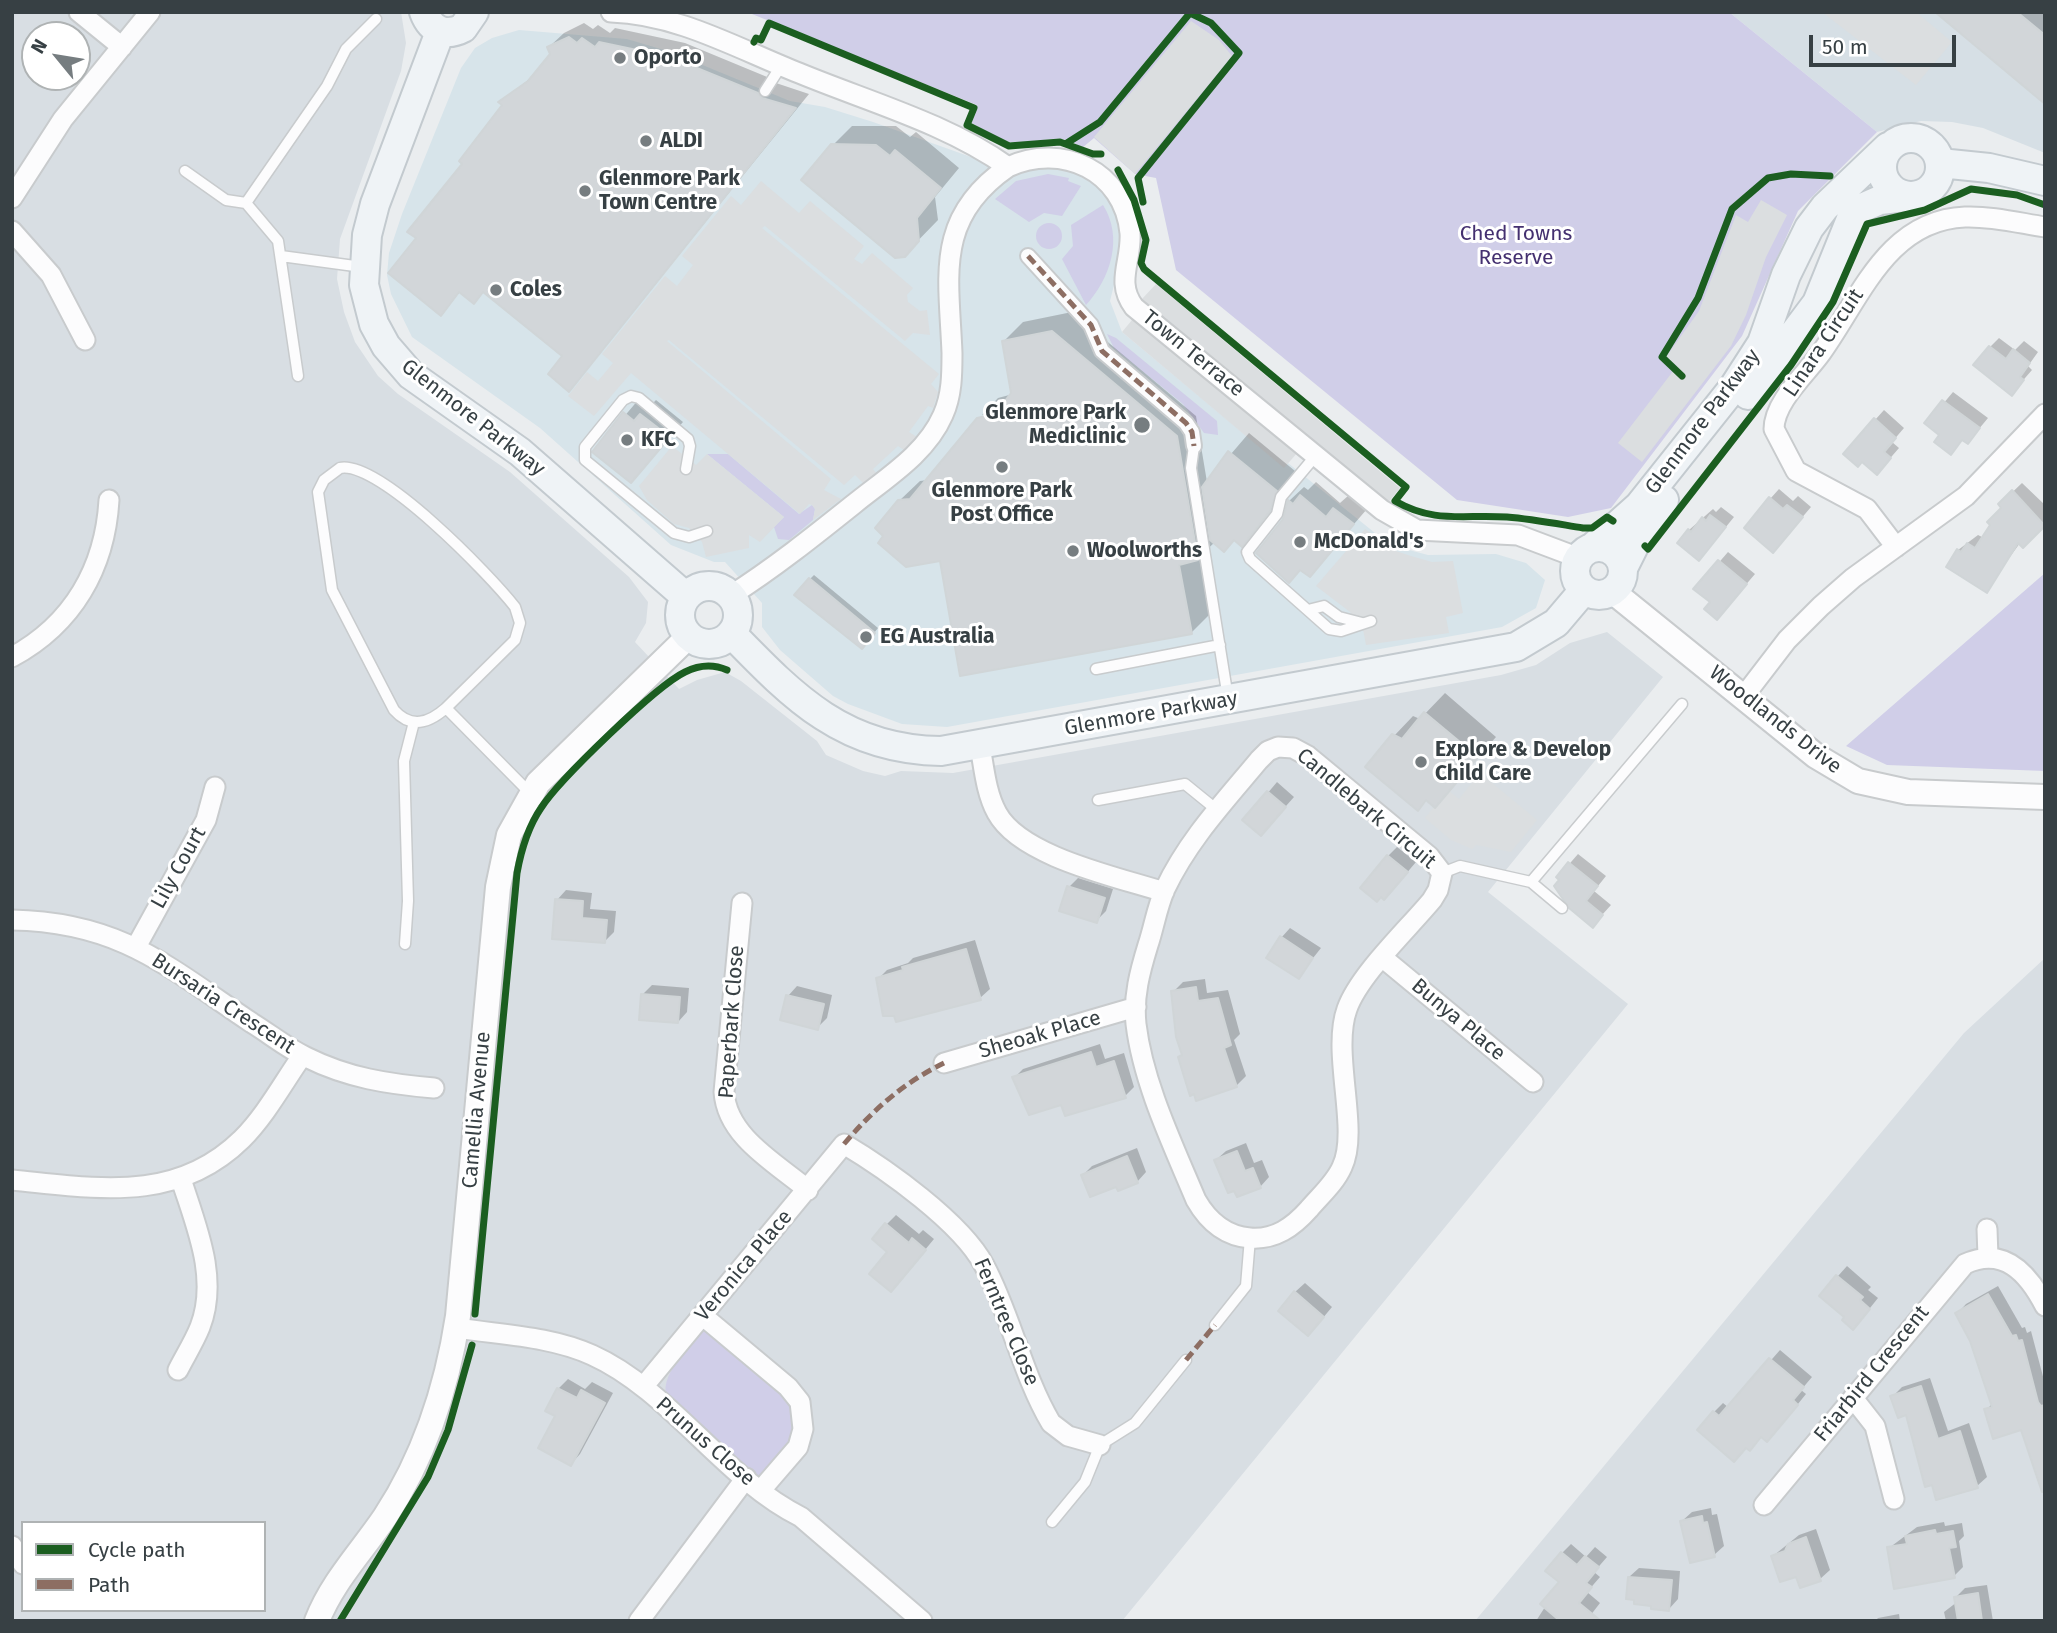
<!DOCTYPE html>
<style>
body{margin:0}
#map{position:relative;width:2057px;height:1633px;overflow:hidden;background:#eaedef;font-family:"Fira Sans",sans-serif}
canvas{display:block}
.frame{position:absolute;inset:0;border:14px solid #374044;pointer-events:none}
.legend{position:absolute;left:21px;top:1521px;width:245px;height:91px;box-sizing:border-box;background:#fff;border:2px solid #afb3b4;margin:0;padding:9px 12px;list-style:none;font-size:21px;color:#374044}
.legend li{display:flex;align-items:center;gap:14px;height:35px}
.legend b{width:35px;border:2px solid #afb3b4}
.north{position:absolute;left:21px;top:21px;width:70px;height:70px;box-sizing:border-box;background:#fff;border:2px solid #afb3b4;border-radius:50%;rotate:300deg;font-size:19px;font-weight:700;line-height:28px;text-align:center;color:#374044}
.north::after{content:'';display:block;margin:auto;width:24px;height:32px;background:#767d80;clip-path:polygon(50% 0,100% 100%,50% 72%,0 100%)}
.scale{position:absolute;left:1809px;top:35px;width:147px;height:32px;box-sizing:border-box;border:4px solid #374044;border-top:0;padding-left:9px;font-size:21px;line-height:24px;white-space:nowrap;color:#374044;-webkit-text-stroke:5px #fff;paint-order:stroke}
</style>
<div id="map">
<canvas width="2057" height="1633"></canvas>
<div class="frame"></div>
<ul class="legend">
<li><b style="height:9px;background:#1b5e20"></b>Cycle path</li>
<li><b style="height:9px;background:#8d6e63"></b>Path</li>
</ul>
<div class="north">N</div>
<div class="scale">50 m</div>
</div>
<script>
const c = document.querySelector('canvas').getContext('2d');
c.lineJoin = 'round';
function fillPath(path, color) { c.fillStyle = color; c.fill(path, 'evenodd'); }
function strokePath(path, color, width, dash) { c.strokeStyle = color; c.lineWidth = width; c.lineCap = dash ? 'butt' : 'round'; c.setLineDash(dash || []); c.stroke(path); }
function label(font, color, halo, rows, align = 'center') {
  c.font = font + ' "Fira Sans",sans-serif'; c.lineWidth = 6; c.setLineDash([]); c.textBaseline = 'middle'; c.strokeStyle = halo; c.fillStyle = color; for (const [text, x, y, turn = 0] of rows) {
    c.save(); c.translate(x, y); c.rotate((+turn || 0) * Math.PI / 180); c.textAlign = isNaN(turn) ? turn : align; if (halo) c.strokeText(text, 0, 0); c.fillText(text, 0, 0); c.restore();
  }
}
fillPath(new Path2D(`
 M12,12H401L406,43L401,71L340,239L337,279L344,312L355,342L378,376L398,394L510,472L629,577L648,602L646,623L635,642L679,689L697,680L725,672L741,681L817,741L826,755L863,771L885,776L901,771L953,773L1501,675L1536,665L1570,643L1607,632L1663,677L1488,892L1628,1004L1122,1621H12ZM35,35H77V77H35ZM23,1523H264V1610H23Z
 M2045,958V1621H1475L1964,1033Z`), '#d8dee3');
fillPath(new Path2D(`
 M519,30L627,39L671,52L790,101L825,107L873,122L985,162L1067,164L1094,180L1121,220L1124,245L1110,301L1122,332L1284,467L1288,463L1380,537L1409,550L1428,555L1496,554L1526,563L1545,580L1536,608L1502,627L947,727L902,724L848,704L833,696L780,650L762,627V603L725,562H714L671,545L540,428L412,337L391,294L387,275L389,253L402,214L461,68L475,48L492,38Z`), '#d7e4ea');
fillPath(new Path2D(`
 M1729,12H2045V153L1983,128L1952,122L1921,121L1877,132Z`), '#d6dfe5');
fillPath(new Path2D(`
 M747,12H1729L1877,132L1798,211L1742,336L1611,508L1568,517L1457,500L1176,270L1156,178L1135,174L1094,138L1082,148C1057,130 1044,144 1017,143C1002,143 983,129 970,122L977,105Z
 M1048,174L1069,178L1068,181L1081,186L1062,216L1044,213L1029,222L995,199L1016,181Z
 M1103,205C1124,238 1110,279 1086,305L1062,259L1073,246L1071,225Z
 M1036 236a13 13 0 1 1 26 0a13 13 0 1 1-26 0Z
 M1107,334L1116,338L1217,421L1218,435L1204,433L1183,404L1114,348Z
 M707,454H728L799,514L812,505L815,509L813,520L789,540L778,539L774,527L784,517Z
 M2045,573V771L1887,765L1846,746Z
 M706,1328C734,1351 814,1400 792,1442C785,1455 771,1468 761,1480L668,1402C656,1375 690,1348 706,1328Z`), '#d0cee8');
fillPath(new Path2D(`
 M1822,12H1916L1952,42L1916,85Z
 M1191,21L1219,40L1232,56L1135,174L1094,137Z
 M761,181L799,213L810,201L864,246L854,259L862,264L872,253L913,288L907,295L908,302L920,311L927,310L930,335L913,333L905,341L765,226L762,228L939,374L931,384L938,392L933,408L928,406L909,432L917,437L904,450L898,446L873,469L876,473L863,483L855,475L844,485L669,340L667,341L831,479L824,490L841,499L813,520L815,509L812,505L809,504L800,514L631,373L594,416L568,396L587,372L598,381L613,363L602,354L665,276L677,286L693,265L682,256L731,196L741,205Z
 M1761,200L1787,215L1766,257L1746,315L1731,346L1642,462L1618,443L1677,366L1666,357L1699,311L1736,215L1748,222Z
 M1156,284L1400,488L1382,510L1305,444L1284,468L1122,332L1132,320L1127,315Z
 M672,446L696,465L707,454L784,517L760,542L749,535V548L706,557L702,542L689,528L674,524L647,500L639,486Z
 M1365,529L1396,551L1411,556L1432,562L1453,561L1463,613L1446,617L1449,633L1366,645L1363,629L1350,612L1316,586Z
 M1480,773L1537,820L1511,852L1476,845L1472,849L1451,840L1425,818L1448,790L1459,799Z`), '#dbdee0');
fillPath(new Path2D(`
 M1938,12H2045V101Z
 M584,23L593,29L598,25L610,33L615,28L685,43L772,79L776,83L809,94L569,390L565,355L484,291L474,302L461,291L440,313L418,238L505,105L501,102L538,72L552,54L549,47L564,33Z
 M852,126H896L910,137L916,132L959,168L935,197L938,220L904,255L832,146Z
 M1072,312L1196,416L1207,482L1249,433L1295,471L1289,489L1242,544L1234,539L1215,542L1200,556L1211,613L1191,633L941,559L899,501L920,481L928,480L980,417L1004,413L1003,410L982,415L998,398L1013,394L1004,341L1023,322Z
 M1999,338L2015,350L2024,341L2038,352L2028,366L2032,370L2012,393L1990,347Z
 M1953,392L1988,418L1968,442L1963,439L1951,453L1941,434L1927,423Z
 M639,399L649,407L656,400L683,422L631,481L595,451Z
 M1884,410L1904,428L1892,442L1899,448L1886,463L1875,420Z
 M1316,482L1340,503L1349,495L1367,509L1310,575L1302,568L1284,519L1289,501L1304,487L1308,490Z
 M2022,483L2045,505V523L2023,545L2020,543L1986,590L1958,550L1978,535L1984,538L2004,508L2000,504Z
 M1779,489L1793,501L1798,496L1811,507L1782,541L1770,499Z
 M1721,507L1734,517L1708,549L1689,530L1713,509L1716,512Z
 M1728,552L1755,574L1726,608L1696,589Z
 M814,575L878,628L866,643L810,579Z
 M1445,693L1496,737L1435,806L1427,799L1417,809L1394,736L1413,716L1420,719Z
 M1277,782L1294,797L1270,824L1245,820Z
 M1397,847L1416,862L1394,888L1388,856Z
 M1578,854L1606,876L1594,891L1611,905L1593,925L1558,877Z
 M1078,878L1113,889L1106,911L1096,921L1069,887Z
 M566,890L592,893L590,909L616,911L614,932L605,941L557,900Z
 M1290,928L1321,948L1298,977L1281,938Z
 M975,940L990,989L980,998L897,1020L878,979L887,970L908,963L913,958Z
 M1205,979L1207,993L1228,990L1240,1034L1234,1040L1246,1076L1236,1086L1183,1054L1173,992L1183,982Z
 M652,985L689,988L687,1012L678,1022L643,994Z
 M797,986L832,995L827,1018L817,1028L788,996Z
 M1100,1044L1105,1059L1124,1053L1134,1087L1125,1096L1014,1078L1023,1069Z
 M1246,1143L1254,1163L1262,1160L1269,1177L1260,1187L1216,1160L1226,1151Z
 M1137,1148L1146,1172L1137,1182L1117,1185L1083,1175L1092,1166Z
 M896,1215L919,1234L923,1230L934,1239L900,1280L889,1252L887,1224Z
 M1847,1266L1871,1287L1868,1290L1878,1298L1862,1318L1847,1317L1821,1295Z
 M1305,1283L1332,1307L1317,1325L1295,1292Z
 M1998,1286L2022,1328L2025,1327L2027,1333L2031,1331L2045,1384V1472L2022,1428L1986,1410L1993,1403L1972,1340L1957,1314L1966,1304Z
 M1780,1350L1812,1377L1801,1390L1806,1394L1777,1430L1762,1435L1749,1449L1714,1412L1723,1403L1729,1408Z
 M1930,1378L1948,1431L1969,1423L1987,1477L1977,1486L1892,1397L1902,1387Z
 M568,1379L585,1389L592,1382L613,1393L580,1454L571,1464L557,1415L547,1410L558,1389Z
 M1711,1508L1712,1515L1717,1514L1724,1546L1714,1555L1682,1521L1692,1512Z
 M1944,1522L1945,1526L1962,1523L1964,1536L1959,1541L1963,1567L1954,1576L1889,1548L1917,1527Z
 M1816,1529L1830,1570L1820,1579L1801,1586L1798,1574L1773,1556L1799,1535Z
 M1571,1544L1586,1557L1595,1547L1607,1557L1594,1572L1600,1577L1587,1592L1600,1603L1590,1616L1595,1621H1536L1561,1582L1562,1553Z
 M1639,1568L1680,1571L1678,1599L1669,1609L1629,1577Z
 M1987,1585L1993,1621H1946L1944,1612L1957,1602L1956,1597L1965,1588Z
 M1899,1614L1900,1621H1875L1878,1618Z`), '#0003');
const building = new Path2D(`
 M1935,12H2017L2045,35V104Z
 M569,37L577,43L582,38L595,47L599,42L670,57L758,93L762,98L796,108L569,392L548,374L562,356L483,292L474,304L459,292L441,316L388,273L416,238L407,232L462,164L459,161L502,105L498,102L528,81L550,54L547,47Z
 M831,144L876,145L890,156L895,150L941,188L917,218L919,241L905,257L895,258L801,180Z
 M1052,331L1177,436L1198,560L1179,565L1192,634L960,676L940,561L906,567L878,543L883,536L875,528L898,500L910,499L977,418L995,414L1011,393L1002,341Z
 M1989,346L2006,359L2013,349L2030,363L2020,377L2024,380L2012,396L1973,365Z
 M1942,400L1980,428L1968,444L1962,440L1951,455L1934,442L1939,435L1924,423Z
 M623,412L634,421L640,414L670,437L631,483L592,452Z
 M1874,418L1896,438L1884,452L1891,458L1877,475L1862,462L1858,467L1843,454Z
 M1228,451L1277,491L1270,511L1242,547L1234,540L1224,552L1210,540L1202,487Z
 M2012,490L2045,526L2023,548L2018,543L1987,593L1946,567L1957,549L1961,552L1967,543L1975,548L1990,525L1987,522L2001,508L1998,504Z
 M1300,495L1326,517L1333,508L1354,524L1310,577L1300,570L1289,583L1256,553L1283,519L1288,500L1293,504Z
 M1769,497L1783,509L1787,505L1803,517L1773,553L1744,528Z
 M1710,515L1726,527L1699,561L1677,543L1688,529L1691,532L1702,517L1706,521Z
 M1718,560L1747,584L1717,620L1704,609L1710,602L1693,589Z
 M809,578L875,633L862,649L794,595Z
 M1424,712L1478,757L1435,808L1426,800L1418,811L1365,767L1392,734L1402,739Z
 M1267,791L1286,807L1261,836L1242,820Z
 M1387,855L1408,872L1384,900L1381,897L1377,902L1360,888Z
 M1568,862L1598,886L1586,901L1603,915L1593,928L1569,908L1554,886L1559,880L1556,877Z
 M1067,886L1105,898L1097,923L1059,911Z
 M555,899L583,901L582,918L607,920L605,943L552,939Z
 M1280,936L1313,958L1299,979L1266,958Z
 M966,949L981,1000L896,1022L894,1016H883L876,978L903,970L902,967Z
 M1196,987L1198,1001L1218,998L1231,1045L1224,1048L1237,1087L1196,1101L1194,1094L1190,1096L1178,1057L1182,1055L1176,1037L1171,991Z
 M641,994L680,997L678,1023L639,1020Z
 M786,995L824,1004L818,1030L780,1020Z
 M1091,1052L1096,1067L1114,1061L1126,1098L1065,1116L1061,1105L1029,1115L1012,1077Z
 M1237,1151L1245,1171L1253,1168L1261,1188L1237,1197L1234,1191L1228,1193L1214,1160Z
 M1127,1156L1138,1183L1118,1191L1116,1187L1090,1197L1081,1175Z
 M885,1223L909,1243L912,1238L926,1250L891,1292L869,1274L887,1252L872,1239Z
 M1836,1275L1863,1297L1860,1300L1870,1309L1853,1330L1842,1320L1844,1317L1819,1296Z
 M1294,1291L1324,1317L1308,1336L1278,1311Z
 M1988,1294L2012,1336L2016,1335L2018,1341L2022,1340L2038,1402L2041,1406L2045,1405V1492H2042L2021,1430L1993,1439L1984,1409L1992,1407L1970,1341L1955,1313Z
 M1769,1358L1804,1387L1793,1400L1798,1405L1767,1442L1761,1437L1750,1451L1746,1448L1734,1462L1697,1430L1713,1411L1719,1416Z
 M1921,1386L1938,1439L1960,1431L1978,1488L1936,1500L1932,1485L1925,1487L1906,1415L1898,1418L1890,1396Z
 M557,1388L577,1398L581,1390L605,1403L571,1466L538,1448L555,1416L545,1411Z
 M1702,1516L1703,1523L1707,1522L1715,1557L1690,1563L1680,1521Z
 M1935,1530L1936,1534L1953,1531L1956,1547L1949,1548L1955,1578L1894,1589L1887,1547L1907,1544L1905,1536Z
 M1806,1537L1821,1581L1800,1588L1796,1577L1780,1582L1771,1556L1785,1551L1788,1544Z
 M1561,1552L1577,1565L1585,1556L1599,1567L1586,1583L1592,1587L1579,1603L1601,1621H1560L1540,1604L1559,1582L1545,1571Z
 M1628,1577L1672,1580L1669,1611L1651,1609V1606L1634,1604V1600L1626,1599Z
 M1978,1593L1982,1621H1958L1954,1597Z`);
fillPath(building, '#d2d6d9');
strokePath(building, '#d0d5d7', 2);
const service = new Path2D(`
 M765,91L781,66
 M185,171L226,200L246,203
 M281,256L362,267
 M298,376L278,241L246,203L327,86L346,49L376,19
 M1194,446L1191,468L1228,698
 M1317,454L1281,497L1277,514L1247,552L1250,559L1329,629L1341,631L1371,621
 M686,469L690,446L688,439L639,398L631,396L623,400L585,447V460L674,533L689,537L707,531
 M1308,610L1324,606L1339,617L1362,623
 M1096,669L1220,645
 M446,708L515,640L520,623L515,607C490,575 379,460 340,468L324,480L318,492L332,590L394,710C411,729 429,723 446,708L530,793
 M1098,800L1185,784L1217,810
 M1442,873L1460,866L1531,882L1682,704
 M1531,882L1562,908
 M405,944L408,901L404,761L414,722
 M1215,1325L1246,1286L1250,1238
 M1052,1522L1085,1482L1100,1445L1135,1423L1186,1360`);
const pedestrian = new Path2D(`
 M1028,256L1091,325L1102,351L1186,423L1192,432L1194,446`);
const minor = new Path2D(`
 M79,12L122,47
 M611,12C678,14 738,49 799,73C869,102 946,123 1008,167C1062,142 1124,171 1130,233C1132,261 1115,282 1134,307L1382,510L1417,530L1518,535L1579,558
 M12,198L63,119L150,12
 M12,231L51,275L85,340
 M1896,547L1867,509L1796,471L1774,429C1774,402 1806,374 1821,353C1860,299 1887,220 1965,217C1992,216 2019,223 2045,227
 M730,596C774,568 814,536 854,504C886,478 926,454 943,415C952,395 952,374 952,353C949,276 934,218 1008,167
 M12,657C73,624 105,568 109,500
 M1744,696L1787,640L1821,606L1853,578L1966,496L2045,414
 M980,746C984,768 986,793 997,813C1021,857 1118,877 1164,892
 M1278,747L1293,748L1308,756L1429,856L1442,873L1438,890L1432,900C1408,929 1359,975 1347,1009C1331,1053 1360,1130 1342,1167C1335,1183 1320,1196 1309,1209C1293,1227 1275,1240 1250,1238C1225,1236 1208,1221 1196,1200C1173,1145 1143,1083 1136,1024C1133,997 1140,971 1148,945C1154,927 1157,907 1165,889C1188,840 1225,801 1259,760L1268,751Z
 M742,903L724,1092C727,1137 776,1163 808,1190
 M12,920C120,922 167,966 252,1023C270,1034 287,1048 306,1057C348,1078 388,1084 434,1088
 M136,947L206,820L215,787
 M1383,958L1533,1082
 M944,1063L1136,1007
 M12,1180C96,1188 176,1204 242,1139C266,1115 283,1083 302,1056
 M1987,1229L1988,1257
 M703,1316L788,1387L800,1402L803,1429L798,1447L761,1490
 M457,1328C501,1335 550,1336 592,1355C670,1390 724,1479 801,1517L922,1621
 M178,1370C185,1356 194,1342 200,1327C219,1278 196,1226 181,1179
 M643,1387L844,1144C886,1169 961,1222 984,1265C1011,1315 1022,1374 1051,1423L1068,1436L1100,1445
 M1853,1398L1875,1426L1894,1499
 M1764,1505L1965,1264C2004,1246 2028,1273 2045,1306
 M12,1546L23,1564
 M639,1621L746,1478`);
const tertiary = new Path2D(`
 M1612,591L1816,756L1858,781L1908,792L2045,797
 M317,1621C332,1582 362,1551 385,1517C425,1456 447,1388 458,1316L498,887L509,835L538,783L689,636`);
const secondary = new Path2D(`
 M424,12C431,31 446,37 463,28L474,12
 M440,32L375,204L367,235L364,285L374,324L386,346L411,375L520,452L686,597
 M1882 167a29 29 0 1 1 58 0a29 29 0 1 1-58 0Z
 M1940,163L1989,168L2045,181
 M1748,395L1817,303L1851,219L1864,207L1880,200L1906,197
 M1575 571a24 24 0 1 1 48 0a24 24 0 1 1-48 0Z
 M1592,548L1639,506L1733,388L1762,343L1786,275L1809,228L1825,207L1888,147
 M1623,568L1639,536L1664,500
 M680 615a29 29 0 1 1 58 0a29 29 0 1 1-58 0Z
 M732,634C794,698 845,750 941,751L1516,647L1556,623L1584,590`);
strokePath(service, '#c8cbcd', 13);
strokePath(pedestrian, '#c8cbcd', 18);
strokePath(minor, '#c8cbcd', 23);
strokePath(tertiary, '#c8cbcd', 28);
strokePath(secondary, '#c3cacf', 32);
strokePath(service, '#fcfcfd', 10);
strokePath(pedestrian, '#fcfcfd', 14);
strokePath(minor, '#fcfcfd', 19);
strokePath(tertiary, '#fcfcfd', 24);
strokePath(secondary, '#eff3f6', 28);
strokePath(new Path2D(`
 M1028,256L1091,325L1102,351L1186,423L1192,432L1194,446
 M844,1144C873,1110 903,1083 944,1063
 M1186,1360L1215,1325`), '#8d6e63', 5, [10, 5]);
strokePath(new Path2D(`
 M754,42L756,38L761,40L769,23L974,108L967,125L1009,146L1060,142L1093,154H1101
 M1067,143L1100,122L1190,13L1211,23L1239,53L1138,178L1143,202
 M1118,170L1134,200L1146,240L1141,263L1144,269L1406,487L1395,501C1435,524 1464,514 1507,517C1532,519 1558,524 1583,528H1592L1607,517L1613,521
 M1682,376L1662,357L1698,298L1732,209L1768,178L1791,174L1830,176
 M1645,546L1648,549L1791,365L1833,302L1867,224L1925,210L1971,189L2017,195L2045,205
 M475,1314L517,873C521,851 528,827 541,808C559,780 656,686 685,672C699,665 713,664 727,670
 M340,1621L428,1477L448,1430L472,1345`), '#1b5e20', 7);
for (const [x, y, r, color] of [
 [620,58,7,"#767d80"],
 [646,141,7,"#767d80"],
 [585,191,7,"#767d80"],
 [496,290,7,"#767d80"],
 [1142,425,9,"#767d80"],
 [627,440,7,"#767d80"],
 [1002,467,7,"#767d80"],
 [1300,542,7,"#767d80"],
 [1073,551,7,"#767d80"],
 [866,637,7,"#767d80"],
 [1421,762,7,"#767d80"]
]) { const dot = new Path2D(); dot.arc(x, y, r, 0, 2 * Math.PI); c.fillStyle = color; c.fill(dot); strokePath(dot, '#fff', 2.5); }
label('bold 21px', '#374044', '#fff', [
 ["Oporto",634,58],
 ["ALDI",660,141],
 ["Glenmore Park",599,179],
 ["Town Centre",599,203],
 ["Coles",510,290],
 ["Glenmore Park",1126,413,"right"],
 ["Mediclinic",1126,437,"right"],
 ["KFC",641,440],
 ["Glenmore Park",1002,491,"center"],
 ["Post Office",1002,515,"center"],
 ["McDonald's",1314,542],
 ["Woolworths",1087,551],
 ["EG Australia",880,637],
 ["Explore & Develop",1435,750],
 ["Child Care",1435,774]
], 'left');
label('21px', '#443070', '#fff', [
 ["Ched Towns",1516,234],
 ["Reserve",1516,258]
]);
label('21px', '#374044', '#fff', [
 ["Linara Circuit",1824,343,-56],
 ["Town Terrace",1193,354,39],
 ["Glenmore Parkway",473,418,38],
 ["Glenmore Parkway",1703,422,-53],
 ["Glenmore Parkway",1151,714,-10],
 ["Woodlands Drive",1775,720,38],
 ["Candlebark Circuit",1366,809,40],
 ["Lily Court",179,868,-61],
 ["Bursaria Crescent",223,1004,33],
 ["Bunya Place",1458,1020,40],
 ["Paperbark Close",732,1022,-86],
 ["Sheoak Place",1040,1035,-16],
 ["Camellia Avenue",477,1110,-85],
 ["Veronica Place",744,1266,-50],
 ["Ferntree Close",1006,1322,67],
 ["Friarbird Crescent",1872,1374,-51],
 ["Prunus Close",705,1442,41]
]);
</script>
